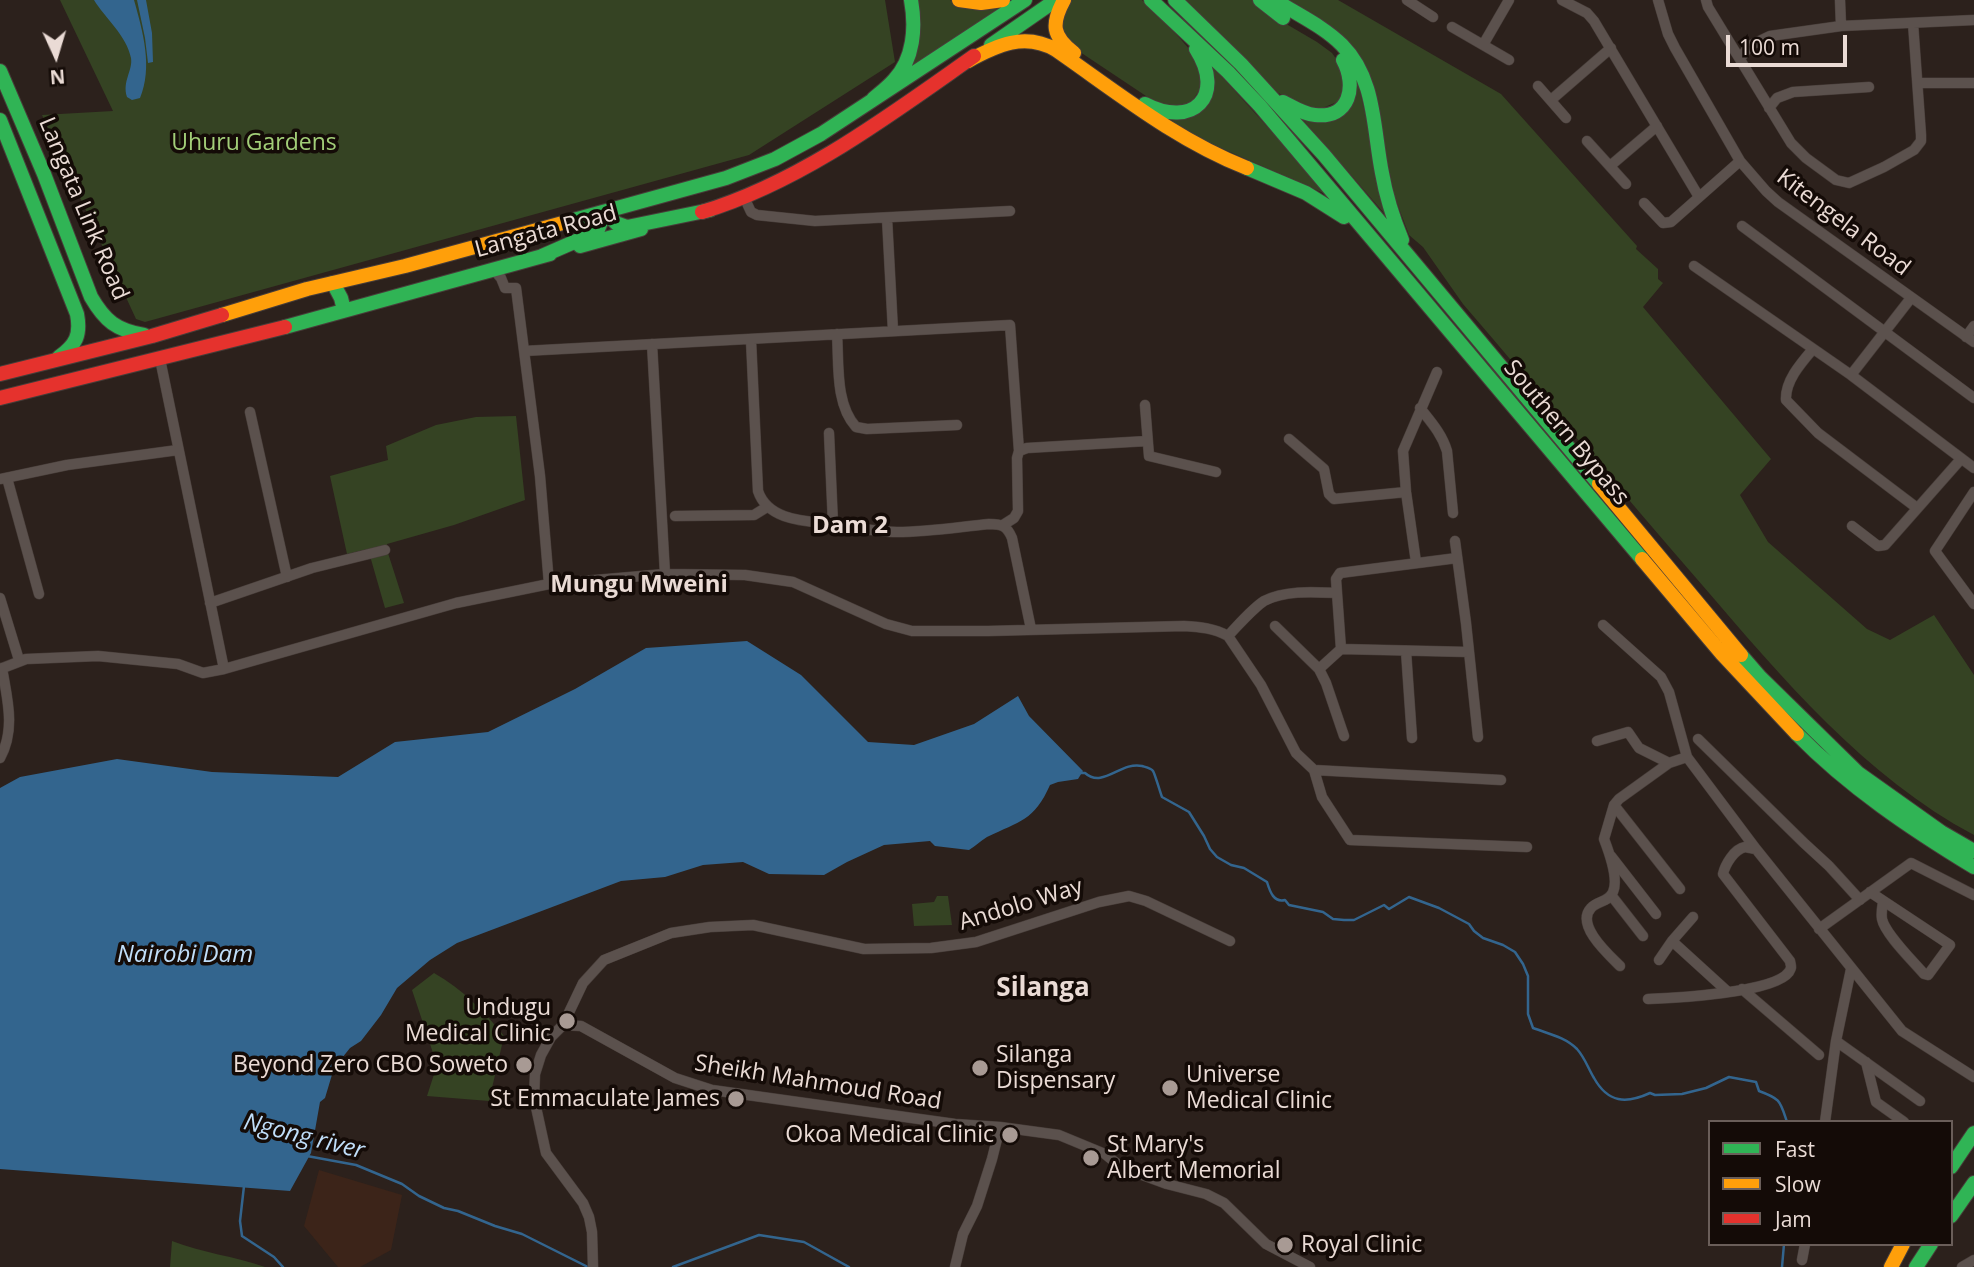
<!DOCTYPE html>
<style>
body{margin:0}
#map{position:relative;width:1974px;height:1267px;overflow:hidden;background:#2c211c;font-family:"Open Sans",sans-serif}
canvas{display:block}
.legend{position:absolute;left:1708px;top:1120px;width:245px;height:126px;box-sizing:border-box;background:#140b07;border:2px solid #6a5e59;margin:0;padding:9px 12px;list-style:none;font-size:21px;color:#eadbd5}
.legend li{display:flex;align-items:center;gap:14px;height:35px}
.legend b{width:35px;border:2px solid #6a5e59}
.north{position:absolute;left:21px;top:21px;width:70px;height:70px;-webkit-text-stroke:5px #140b07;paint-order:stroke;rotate:176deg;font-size:19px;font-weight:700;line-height:28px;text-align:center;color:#eadbd5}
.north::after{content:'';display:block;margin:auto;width:24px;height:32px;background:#eadbd5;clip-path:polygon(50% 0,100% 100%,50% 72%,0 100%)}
.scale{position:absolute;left:1726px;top:35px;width:121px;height:32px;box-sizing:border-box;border:4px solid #eadbd5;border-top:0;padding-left:9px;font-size:21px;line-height:24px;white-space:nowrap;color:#eadbd5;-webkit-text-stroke:5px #140b07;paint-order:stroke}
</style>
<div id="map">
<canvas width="1974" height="1267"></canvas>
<ul class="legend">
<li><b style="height:9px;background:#30b455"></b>Fast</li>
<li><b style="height:9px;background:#ff9f0a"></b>Slow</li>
<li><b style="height:9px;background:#e5322d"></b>Jam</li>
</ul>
<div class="north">N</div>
<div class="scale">100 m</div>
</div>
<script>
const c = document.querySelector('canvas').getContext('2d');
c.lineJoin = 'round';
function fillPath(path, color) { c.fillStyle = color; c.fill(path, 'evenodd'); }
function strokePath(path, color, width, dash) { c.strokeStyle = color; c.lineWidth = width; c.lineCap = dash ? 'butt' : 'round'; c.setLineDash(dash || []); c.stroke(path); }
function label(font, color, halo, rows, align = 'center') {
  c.font = font + ' "Open Sans",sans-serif'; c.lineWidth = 7; c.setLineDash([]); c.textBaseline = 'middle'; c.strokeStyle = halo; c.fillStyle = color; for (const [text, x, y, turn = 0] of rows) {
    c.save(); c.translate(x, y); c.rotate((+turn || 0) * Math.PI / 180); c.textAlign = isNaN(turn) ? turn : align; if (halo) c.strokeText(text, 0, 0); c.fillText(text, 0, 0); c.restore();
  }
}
fillPath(new Path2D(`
 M319,1170L402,1195L391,1250L360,1267H338L304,1226Z`), '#3c2419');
fillPath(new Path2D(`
 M60,0H885L895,62L749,155L145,322L136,319L42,115L113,111Z
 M915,0H950L962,7L1017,2L903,77Z
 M1071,0H1142L1169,26L1191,51L1201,73V88L1190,104L1175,109L1158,104L1080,52L1063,36L1062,21Z
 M1181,0H1256L1276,18L1317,42L1332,53L1343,69L1342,100L1315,111L1278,93Z
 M1286,0H1338L1501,94L1637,246L1636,249L1658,269V279L1663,283L1643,307L1771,459L1740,495L1768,542L1867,629L1890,640L1934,615L1974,675V835C1865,777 1782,678 1703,586C1622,493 1544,398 1463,304L1423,247L1409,235L1395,198L1369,75Z
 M1207,60L1330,196L1164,123L1198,112Z
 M1356,74L1390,220L1296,112L1330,120Z
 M516,416L525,500L454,525L387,544V550L404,603L385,608L368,549L347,554L330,476L388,460L386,446L436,425L476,417Z
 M937,896H948L952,925L914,926L912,904L934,902Z
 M434,973C462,989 484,1011 504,1036L489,1101L427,1096L437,1065L412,990Z
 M172,1241C202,1253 234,1256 265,1267H170Z`), '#354323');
fillPath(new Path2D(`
 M94,0H134C143,32 153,67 140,98L132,100L127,97C122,81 133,71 131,58C127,36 105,18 94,0Z
 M137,0H146L152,33L153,62L148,63L145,38Z
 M747,641L801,675L868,742L914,745L974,724L1018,696L1029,716L1083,771L1078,779L1058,782L1050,785C1034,821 1020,821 987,837C980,841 976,846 969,850L935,846L930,841L884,845L847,862L824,875L769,874L743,862L703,865L665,877L621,881L457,943L430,960L397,988L381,1015L361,1041L350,1048L334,1068L325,1098L320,1102L311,1153L290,1191L0,1169V788L20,777L117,759L212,772L338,777L395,742L488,732L575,689L646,648Z`), '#33658e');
strokePath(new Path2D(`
 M1078,773H1085C1103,789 1121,761 1142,766C1145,767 1151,768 1153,771C1155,774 1160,792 1162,797L1189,812L1204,836L1210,849L1217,857L1231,865L1244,868L1267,882C1270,892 1274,903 1285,900L1289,905L1323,912L1333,919L1344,920H1354L1384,905L1389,909L1409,897L1439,908L1469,924L1474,931L1483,938L1503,945L1515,952L1523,964L1528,976V1014L1533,1028C1549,1034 1565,1037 1577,1049C1585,1058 1588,1068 1594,1078C1608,1103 1626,1104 1650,1093L1655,1095L1682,1094L1706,1088L1729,1077L1756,1082L1759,1091C1781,1099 1780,1101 1787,1122
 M307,1156L356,1165L402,1184L419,1196L444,1208L458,1211L495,1226L522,1234L588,1267
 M244,1186L240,1221L242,1236L274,1257L283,1267
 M673,1267L759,1235L804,1242L849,1267
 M1782,1267L1784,1244`), '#33658e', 2.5);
const street = new Path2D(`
 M1407,0L1433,17
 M1562,0L1587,13L1594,21L1699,197
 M1658,0L1668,34L1675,48L1740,161L1766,191L1778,202L1974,342
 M1706,0L1708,7L1791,143L1806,158L1836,180L1849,183L1884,167L1914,150L1921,141V135L1913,23
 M1840,0L1841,26
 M1452,27L1509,60
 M1483,45L1509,0
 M1740,59L1749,46L1770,36L1841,26L1974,20
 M1919,83H1974
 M1538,86L1566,118
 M1551,100L1611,48
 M1769,108L1777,98L1793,92L1869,87
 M1587,141L1626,184
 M1610,166L1657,126
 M744,197L751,212L757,215L815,221L1010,211
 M1644,203L1663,223L1671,222L1740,161
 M887,218L893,331
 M1742,226L1974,398
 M1694,266L1851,375L1974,468
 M493,269L501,278L505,288H516
 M516,288L540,476L549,584
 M837,334C839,364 835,404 856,427L867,429L957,425
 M1966,337L1974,326
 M751,340L758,491C768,521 806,521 832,524C854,527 875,532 897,532C928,532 958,527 989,524C1002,524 1007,526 1012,538L1031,629
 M652,344L665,574
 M1813,349C1801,363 1785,381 1786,400L1818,433L1917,508
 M524,351L1010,325L1019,451
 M160,359L224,669L456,603L549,584L665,574L745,575L793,582L886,624L912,631H988L1184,626C1200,627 1214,628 1228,636L1261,685L1296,753L1314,770L1322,797L1350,840L1527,847
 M1851,375L1911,298
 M1145,405L1149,456L1216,472
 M1420,408C1431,422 1442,434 1447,451L1453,513
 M250,412L287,577
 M829,433L833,524
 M1289,439L1324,469L1329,494L1334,499L1406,492
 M7,478L39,594
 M0,479L67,465L178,450
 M1974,492L1935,551L1974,604
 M675,516L754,515L767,507
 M1003,525L1014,518L1018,511L1017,458L1019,451L1027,448L1147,441
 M1852,526L1878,546L1885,545L1961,459
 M1455,541L1466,623L1478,737
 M1457,558L1340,573L1336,579L1341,649L1469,652
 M1416,562L1406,492L1403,451L1437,372
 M0,598L19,660
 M210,603L312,568L385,550
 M1603,625L1661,677L1669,692L1687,757L1669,763L1619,799L1614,805L1604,839C1609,852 1619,879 1613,892C1609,902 1597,901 1591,908C1575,925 1609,955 1620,966
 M1275,626L1319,669L1326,683L1344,736
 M1228,636C1236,627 1255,607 1264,601C1285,590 1314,592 1336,593
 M1406,651L1412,738
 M0,669L26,659L98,656L178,664L203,673L224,669
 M1319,669L1341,649
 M1698,739L1804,843L1829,866L1860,900
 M1597,741L1628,732L1639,748L1669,763
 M1687,757L1756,849
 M0,758C16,729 7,698 2,668
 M1314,770L1501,780
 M1614,805L1680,889
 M1611,856L1656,914
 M1870,892L1950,945L1928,975L1924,974C1913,961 1885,934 1882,919C1881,913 1882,908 1883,902
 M1611,895L1643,936
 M1819,929L1911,863L1974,895
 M1672,941L1728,992
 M1659,960L1672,941L1693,917
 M1742,989L1819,1055
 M1648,999C1674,998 1774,993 1789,972C1792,967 1791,967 1790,961L1723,874C1725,865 1734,849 1745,847C1746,847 1754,849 1756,849L1902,1031L1974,1077
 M563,1025L583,983L604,960L671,933L710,927L753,925L864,949L931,948L976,942L1099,902L1129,896L1146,901L1230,941
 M1836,1041L1920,1101
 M1866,1062L1876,1102L1904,1122
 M1825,1122L1836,1041L1851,969
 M1802,1260L1805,1244
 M593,1267L592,1232L589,1217L583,1203L546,1153L534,1098L535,1074L541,1055L551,1037L563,1025L581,1026L675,1078L712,1090L955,1124L1000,1127L1059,1135L1105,1154L1121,1167L1167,1184L1206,1194L1224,1203L1266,1244L1310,1267
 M955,1267L963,1234L977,1206L992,1159L1000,1127
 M1962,1267L1974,1260`);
const fast = new Path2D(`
 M1151,0L1228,72L1260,106L1642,559
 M1175,0L1241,64L1324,155L1599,484
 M1260,0L1283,18
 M1275,0C1298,15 1323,26 1342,45C1376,79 1373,129 1382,173C1386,196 1393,218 1402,240
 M991,45L1056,0
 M0,71L44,174L91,297C105,321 116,330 144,335
 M873,99C880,93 888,87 894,80C914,59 916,27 911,0
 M1283,102C1293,107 1303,114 1315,115C1350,119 1357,86 1343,60
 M1145,104C1193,129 1226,96 1196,49
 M0,120L77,314C81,335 76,345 59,357
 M1247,168L1306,193L1344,217
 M570,221L726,178L775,159L821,134L1025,0
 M580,246L641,229
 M542,256L597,232L605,212L616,223L627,227L710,210
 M333,283L341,298L344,310
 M285,327L550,254
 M1741,655L1760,677L1858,773L1941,832L1974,851
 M1797,734C1849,787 1910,828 1974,867
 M1951,1167L1974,1133
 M1951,1216L1974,1183
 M1916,1267L1931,1244`);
const slow = new Path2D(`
 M959,0L981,3L1003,0
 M1064,0C1051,24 1052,36 1074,53
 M968,61C997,45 1025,32 1056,50C1118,93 1176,140 1247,168
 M222,315L307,289L405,266L570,221
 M1599,484L1741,655
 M1642,559L1722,654L1797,734
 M1891,1267L1903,1244`);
const jam = new Path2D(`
 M702,212C801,182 890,115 974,56
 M0,374L152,336L222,315
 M0,398L285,327`);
strokePath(street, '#473d39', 11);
strokePath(fast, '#473d39', 16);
strokePath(slow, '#473d39', 16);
strokePath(jam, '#473d39', 16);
strokePath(street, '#5b514d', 10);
strokePath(fast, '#30b455', 14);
strokePath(slow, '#ff9f0a', 14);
strokePath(jam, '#e5322d', 14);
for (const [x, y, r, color] of [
 [567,1021,9,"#a89a94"],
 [524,1065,9,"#a89a94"],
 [980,1068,9,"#a89a94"],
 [1170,1088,9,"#a89a94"],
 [736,1099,9,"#a89a94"],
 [1010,1135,9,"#a89a94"],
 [1091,1158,9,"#a89a94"],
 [1285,1245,9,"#a89a94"]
]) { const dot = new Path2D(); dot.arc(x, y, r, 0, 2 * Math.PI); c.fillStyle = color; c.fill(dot); strokePath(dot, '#140b07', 2.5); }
label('23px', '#a2ce78', '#140b07', [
 ["Uhuru Gardens",254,143]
]);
label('23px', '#eadbd5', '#140b07', [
 ["Langata Link Road",83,209,67],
 ["Kitengela Road",1843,223,37],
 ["Langata Road",546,232,-15],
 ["Southern Bypass",1566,433,50],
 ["Andolo Way",1021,905,-17],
 ["Sheikh Mahmoud Road",818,1083,9]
]);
label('23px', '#eadbd5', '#140b07', [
 ["Undugu",551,1008],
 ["Medical Clinic",551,1034],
 ["Silanga",996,1055,"left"],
 ["Dispensary",996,1081,"left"],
 ["Beyond Zero CBO Soweto",508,1065],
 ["Universe",1186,1075,"left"],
 ["Medical Clinic",1186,1101,"left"],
 ["St Emmaculate James",720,1099],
 ["Okoa Medical Clinic",994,1135],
 ["St Mary's",1107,1145,"left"],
 ["Albert Memorial",1107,1171,"left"],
 ["Royal Clinic",1301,1245,"left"]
], 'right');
label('bold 24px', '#eadbd5', '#140b07', [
 ["Dam 2",850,526],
 ["Mungu Mweini",639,585]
]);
label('italic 24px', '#c0def9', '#140b07', [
 ["Nairobi Dam",185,955],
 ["Ngong river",304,1137,14]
]);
label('bold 26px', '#eadbd5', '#140b07', [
 ["Silanga",1043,989]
]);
</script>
